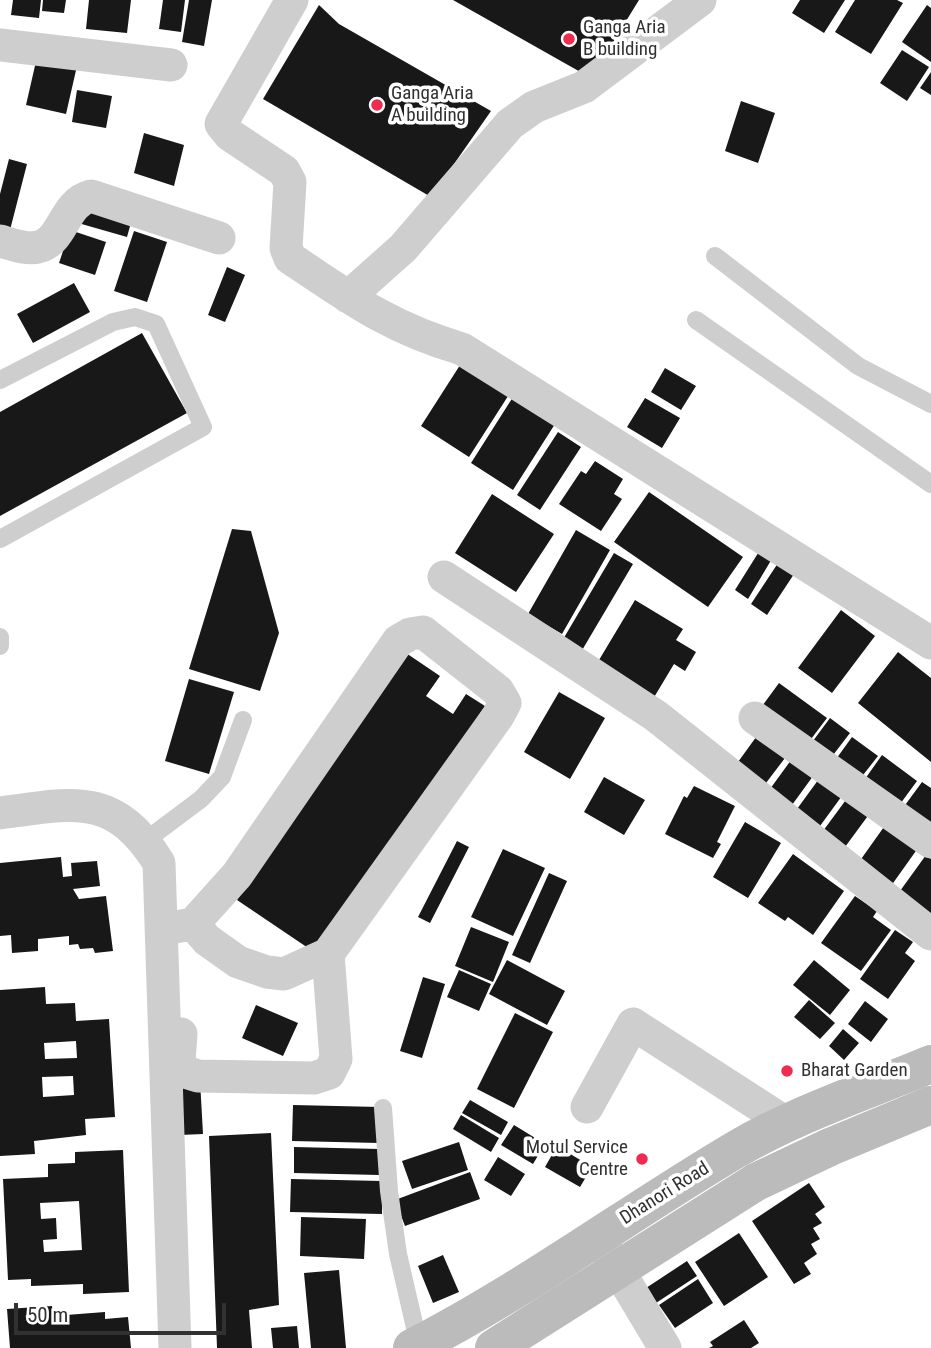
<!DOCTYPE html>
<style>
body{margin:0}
#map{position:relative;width:931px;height:1348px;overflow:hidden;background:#fff;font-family:"Roboto Condensed",sans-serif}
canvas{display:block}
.scale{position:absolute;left:14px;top:1303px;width:212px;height:32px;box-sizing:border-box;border:4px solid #313131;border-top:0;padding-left:9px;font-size:21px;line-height:24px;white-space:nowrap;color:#313131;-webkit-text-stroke:5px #fff;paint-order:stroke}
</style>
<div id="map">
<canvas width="931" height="1348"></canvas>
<div class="scale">50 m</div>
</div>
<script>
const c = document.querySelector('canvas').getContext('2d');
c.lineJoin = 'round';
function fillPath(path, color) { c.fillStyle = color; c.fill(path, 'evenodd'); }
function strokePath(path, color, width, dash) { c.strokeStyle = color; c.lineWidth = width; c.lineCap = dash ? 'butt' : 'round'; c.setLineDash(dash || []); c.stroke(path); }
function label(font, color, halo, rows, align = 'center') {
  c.font = font + ' "Roboto Condensed",sans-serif'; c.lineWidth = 7; c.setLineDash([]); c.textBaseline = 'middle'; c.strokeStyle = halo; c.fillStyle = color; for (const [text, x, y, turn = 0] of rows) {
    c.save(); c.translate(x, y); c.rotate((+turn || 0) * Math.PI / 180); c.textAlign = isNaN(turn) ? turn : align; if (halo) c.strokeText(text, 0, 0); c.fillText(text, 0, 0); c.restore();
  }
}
fillPath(new Path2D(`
 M13,0H41L39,18L11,15Z
 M43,0H66L64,13L42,11Z
 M89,0H131L127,33L86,29Z
 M163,0H185L181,32L159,29Z
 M189,0H212L204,46L182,42Z
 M453,0H639L591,78Z
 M800,0H845L824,33L792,13Z
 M855,0H897L903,3L871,54L835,32Z
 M319,5L339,24L491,111L431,197L263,99Z
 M927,5L931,8V62L902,42Z
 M902,50L929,67L907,101L880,83Z
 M37,57L77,66L66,114L26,105Z
 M931,72V95L920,88Z
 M77,90L112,96L106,128L72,122Z
 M741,101L775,113L758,163L725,151Z
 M144,133L184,145L174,186L134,173Z
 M9,159L27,164L10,230L0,227V194Z
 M83,202L132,219L127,237L78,223Z
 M70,230L106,242L95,275L59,263Z
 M134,231L167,242L147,302L114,291Z
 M227,267L245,275L225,322L208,315Z
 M74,283L90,312L33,343L17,314Z
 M142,333L187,413L0,516V412Z
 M462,362L510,393L469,457L421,426Z
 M665,368L696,386L681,410L651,392Z
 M513,397L555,424L513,490L471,463Z
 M645,398L680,418L662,448L627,427Z
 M558,432L581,447L540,510L517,495Z
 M595,461L623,479L614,494L622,499L601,531L559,504L581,471L586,474Z
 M649,492L743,557L708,607L614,542Z
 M492,494L554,534L516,592L455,553Z
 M232,529L251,531L279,633L260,691L189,669Z
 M576,530L610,550L562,634L528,614Z
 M760,550L773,557L748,599L735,590Z
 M614,553L633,564L581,652L562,641Z
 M780,560L796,571L767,615L751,604Z
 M635,600L683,629L676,640L696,652L685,671L674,664L650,704L599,660Z
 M841,610L875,636L832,693L798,668Z
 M898,652L931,678V762L858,703Z
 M406,653L440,676L426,696L453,714L466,694L485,706L317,954L237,900Z
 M189,679L234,692L209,774L165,761Z
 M779,683L827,718L805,747L757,713Z
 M559,692L605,718L570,779L524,752Z
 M830,718L850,733L827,763L807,749Z
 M759,733L788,754L766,783L738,762Z
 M852,737L878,756L856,784L831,766Z
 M882,755L917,781L895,811L860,786Z
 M794,756L816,772L792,805L770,789Z
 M824,772L847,789L820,826L797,809Z
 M604,777L645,800L624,835L584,812Z
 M922,782L931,788V835L900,812Z
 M694,786L735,806L717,842L721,844L713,858L665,834L684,796L687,798Z
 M851,793L873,809L845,847L823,831Z
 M745,822L781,843L748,898L713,877Z
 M886,824L918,848L891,886L859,862Z
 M457,841L469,847L430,923L418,917Z
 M503,849L545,868L513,936L471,917Z
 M793,854L844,891L813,935L788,917L785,921L758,903Z
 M926,855L931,859V914L900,891Z
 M61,857L63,877L72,876L71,863L97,861L100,886L73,889L79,899L106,896L113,951L95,953L93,948L80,949L78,944L69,945V936L38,939V951L12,953L11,935L0,936V863Z
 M549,873L567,881L530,963L512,955Z
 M855,896L877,911L873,917L891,930L861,971L821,943Z
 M471,927L509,942L493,982L455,966Z
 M895,930L913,942L905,953L915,961L888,999L860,979Z
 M507,960L565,991L547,1025L489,994Z
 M814,960L850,990L830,1015L793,985Z
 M459,970L491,984L479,1011L447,997Z
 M423,977L445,984L422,1058L400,1051Z
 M45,987L46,1004L75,1003L76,1021L109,1019L115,1117L85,1119L86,1135L34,1141L35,1154L0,1156V990ZM76,1041L77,1058L45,1059L44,1043ZM73,1076L74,1095L43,1097L42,1077Z
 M809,1000L835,1023L820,1039L794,1017Z
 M865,1001L888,1019L871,1042L848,1024Z
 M256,1005L298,1023L283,1056L242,1038Z
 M515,1013L553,1032L514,1108L477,1089Z
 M843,1029L859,1043L844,1060L829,1046Z
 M200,1080L203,1134L180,1135L177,1081Z
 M470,1100L508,1122L501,1135L462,1113Z
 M293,1105L380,1107L379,1143L292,1141Z
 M461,1115L499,1138L491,1152L453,1129Z
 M514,1125L545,1144L533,1164L501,1145Z
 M271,1133L279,1305L249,1310L252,1348H217L209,1136Z
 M459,1142L468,1170L412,1189L402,1161Z
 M557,1146L592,1167L580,1187L545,1167Z
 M294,1147L379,1149V1175L294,1173Z
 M123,1150L129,1292L83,1294V1284L31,1286V1279L8,1280L3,1179L48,1177V1164L75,1163V1152ZM79,1201L82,1250L44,1252L43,1240L57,1239L56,1218L41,1219L40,1203Z
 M498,1157L525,1174L511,1196L484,1180Z
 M470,1172L480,1199L405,1226L395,1200Z
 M291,1179L382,1181V1214L290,1212Z
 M809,1183L825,1207L815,1214L822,1223L813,1228L820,1239L811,1244L817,1254L804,1263L811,1274L794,1284L752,1221Z
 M301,1217L366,1219L364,1259L300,1256Z
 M739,1233L768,1277L724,1306L695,1262Z
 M443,1255L459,1292L433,1303L418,1266Z
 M687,1261L697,1276L656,1303L646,1288Z
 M339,1270L346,1348H311L304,1273Z
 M698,1279L713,1303L675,1328L659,1305Z
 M52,1306L53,1316L105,1312V1319L128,1317L131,1348H10L7,1309Z
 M744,1320L759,1343L751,1348H709L713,1346L710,1342Z
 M297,1326L299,1348H273L271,1328Z`), '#181818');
strokePath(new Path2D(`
 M715,256L858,366L931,404
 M696,320L931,484
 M0,380L113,322L135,317L156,324L203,427L0,539
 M0,637V646
 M145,841L201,799L222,777L243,720
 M383,1108L389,1191L398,1254L419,1345`), '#cecece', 18);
strokePath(new Path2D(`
 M292,0L221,124L230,135L284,171L290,182L286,248L290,258C351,299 390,328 462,349L931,643
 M0,45L171,65
 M0,241C11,244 27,250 38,247C64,241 63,203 91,196L219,238
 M348,297L403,248L510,124L534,107L584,87L700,0
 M444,577L656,716L931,934
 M755,718L931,842
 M0,813C74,803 114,791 159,863L175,1348
 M163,929L193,924L207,940L238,962L267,972L284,974L328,954L498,716L505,703L498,691L423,632L410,634L398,641L237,875L193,924
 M181,1034L179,1061L185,1072L198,1076L314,1078L329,1073L336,1059L328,954
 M587,1107L633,1024L788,1124
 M605,1248L665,1348`), '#cecece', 33);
strokePath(new Path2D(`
 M412,1348C525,1290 627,1214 735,1150C796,1114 866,1091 931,1064
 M494,1348L756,1182L830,1147L931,1105`), '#bbb', 38);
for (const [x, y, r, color] of [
 [569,39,7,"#ef2b50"],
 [377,105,7,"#ef2b50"],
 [787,1071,7,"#ef2b50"],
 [642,1159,7,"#ef2b50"]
]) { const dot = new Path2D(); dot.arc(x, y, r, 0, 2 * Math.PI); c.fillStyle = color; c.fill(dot); strokePath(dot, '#fff', 2.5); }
label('19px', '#313131', '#fff', [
 ["Ganga Aria",583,28],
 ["B building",583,50],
 ["Ganga Aria",391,94],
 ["A building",391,116],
 ["Bharat Garden",801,1071],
 ["Motul Service",628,1148,"right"],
 ["Centre",628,1170,"right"]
], 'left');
label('19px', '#313131', '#fff', [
 ["Dhanori Road",665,1194,-32]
]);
</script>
